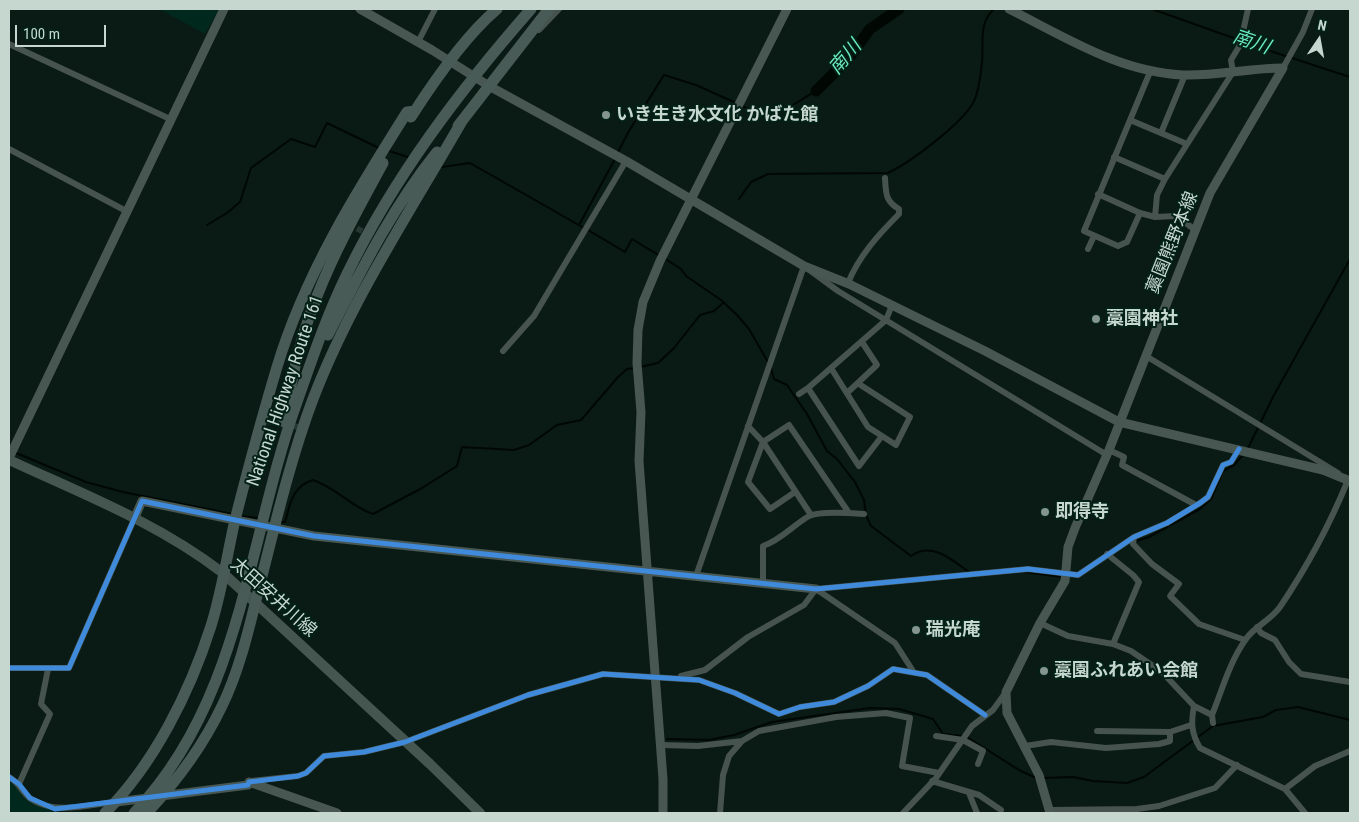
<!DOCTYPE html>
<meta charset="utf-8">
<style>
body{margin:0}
#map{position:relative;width:1359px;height:822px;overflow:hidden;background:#0a1a15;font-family:"Roboto Condensed",sans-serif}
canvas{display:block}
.frame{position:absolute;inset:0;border:10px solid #c6d7d0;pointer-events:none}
.north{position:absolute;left:1294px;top:15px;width:50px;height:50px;-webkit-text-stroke:4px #032117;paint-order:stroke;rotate:12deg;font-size:14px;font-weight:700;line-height:20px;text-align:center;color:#c6d7d0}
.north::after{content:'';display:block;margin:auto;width:18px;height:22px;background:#c6d7d0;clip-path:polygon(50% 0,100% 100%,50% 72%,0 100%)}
.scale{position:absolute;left:15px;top:25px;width:91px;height:22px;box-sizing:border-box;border:2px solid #c6d7d0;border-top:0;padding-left:6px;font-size:15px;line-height:18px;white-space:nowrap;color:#c6d7d0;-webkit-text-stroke:4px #032117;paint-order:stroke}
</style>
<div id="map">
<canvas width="1359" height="822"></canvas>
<div class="frame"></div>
<div class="north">N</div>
<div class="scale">100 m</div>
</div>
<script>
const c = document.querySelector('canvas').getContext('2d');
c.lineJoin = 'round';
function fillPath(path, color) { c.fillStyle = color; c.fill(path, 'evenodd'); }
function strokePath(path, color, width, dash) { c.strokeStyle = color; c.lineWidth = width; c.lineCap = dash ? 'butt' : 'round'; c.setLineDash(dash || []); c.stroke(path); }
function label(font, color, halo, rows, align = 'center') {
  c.font = font + ' "Roboto Condensed","Noto Sans JP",sans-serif'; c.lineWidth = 4; c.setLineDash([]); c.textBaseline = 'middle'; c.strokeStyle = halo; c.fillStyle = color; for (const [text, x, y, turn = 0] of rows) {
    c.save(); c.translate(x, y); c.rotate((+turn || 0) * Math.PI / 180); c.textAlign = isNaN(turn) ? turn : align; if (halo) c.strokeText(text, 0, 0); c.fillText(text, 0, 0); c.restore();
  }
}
fillPath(new Path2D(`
 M159,9H219L205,34Z
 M9,780L52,810V813H9Z`), '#01281d');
strokePath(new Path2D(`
 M1152,9L1239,40
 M1243,42L1350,77
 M742,106C775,124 787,107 816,91
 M389,151L411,158
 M618,152L629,131L664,75L696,85L736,103
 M442,167L470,163L584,228
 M739,199L751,182L768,174L888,173C909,163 970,119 976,96C979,86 981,73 982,62C984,43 978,23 994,9
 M207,225L227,213L240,202L251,168L291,139L315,147L327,123L379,148
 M579,225L615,159
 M588,230L625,252L632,239L660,256
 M664,258L681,269L686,276L721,300L737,315L749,329L768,362
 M640,367L658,363L674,348L700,315L714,311L723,303
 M771,369L774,379L787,385L807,414L827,451L837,459L855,482L864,500L866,515L871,526L911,556C932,541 952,560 969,572
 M1248,448L1274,395L1350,259
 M16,453L86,482L123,492L232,514
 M241,516L259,518
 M281,522H285C290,505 292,486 313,480C335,487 353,508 373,514L422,488L457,466L462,447L514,450L529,445L557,425L581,420L618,377L627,369L635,368
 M1136,541L1149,537L1200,509L1211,499L1223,471L1234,465L1243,455
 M1025,572L1062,577
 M967,737L1019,770L1036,778
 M667,739L709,740L734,735L772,722L870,708L899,709L933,719L943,734L962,736
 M1043,778L1073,777L1093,781L1127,783L1144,777L1213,726L1263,717L1276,710L1298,707L1350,720`), '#010804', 2);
strokePath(new Path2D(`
 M816,91L848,59L870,29L899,9`), '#010804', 11);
strokePath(new Path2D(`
 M349,224L369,235
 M267,421L303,428`), '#263631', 6, [6, 3]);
strokePath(new Path2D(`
 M539,30L559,9
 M418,42L435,9
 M9,44L170,119
 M1283,68L1303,32L1312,9
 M1130,120L1187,144
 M1161,133L1185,75
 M9,149L128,212
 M1114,157L1165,179
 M1098,194L1140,213L1155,217L1176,216L1194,229
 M1140,213L1127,242L1118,246L1084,231L1150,72
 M1155,217L1157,195L1165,179L1233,72L1231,60L1240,45L1248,9
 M1088,249L1094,236
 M848,283C859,256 878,235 899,214V209C885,201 886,193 885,178
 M503,351L534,316L626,161
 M1146,356L1338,473
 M831,368L868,427L896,445L910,417L859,384
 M847,393L877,365L862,342
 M799,394L808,388
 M748,426L763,442L811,515
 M882,436L859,466L808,388L886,320L892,305
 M1109,450L1124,457L1122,465L1196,505
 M795,492L770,509L748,482L763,442L789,425L849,513
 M1134,537L1133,544L1152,564L1179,584L1170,596L1199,624L1245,640
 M1107,554L1133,575L1139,582L1113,644
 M696,576L804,266L838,291L1107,455
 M763,583V546C781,540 792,526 809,516C819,511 851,513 864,514
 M816,589L895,643L913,671
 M1040,623L1068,636L1113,644L1131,651L1162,672L1194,706L1212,715C1222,690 1230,661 1246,639C1255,626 1271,620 1280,607C1307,567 1330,524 1348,480L1346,478
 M1257,627L1261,633L1275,640L1289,662L1301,674L1350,682
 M9,668H69L135,517
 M681,676L705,670L748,637L804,605L816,589L1028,569L1078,575L1134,537L1167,523L1200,503L1208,497L1223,465L1231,462L1239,449
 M1194,706C1191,722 1191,733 1200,748L1285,789L1305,813
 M1212,715L1213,723
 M1097,731L1170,732
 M936,736L963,740L983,751L978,764
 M661,745L698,746L742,741
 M1025,746L1051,742L1106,748L1159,744L1170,741V732L1191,725
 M9,777C19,782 22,793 31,799C55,815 88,805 114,802
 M251,781L298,776L306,773L324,756L364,752L405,742L528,695L603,674L699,680L735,693L779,714L800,707L834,702L868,686L893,669L927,675L985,715
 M932,781L979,795L1001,810
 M19,784L50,714L41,704L48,669
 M1285,789L1315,766L1350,751
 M969,793L977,813
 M1050,810L1137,809L1159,806L1215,788L1237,765
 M720,813L723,775L729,756L742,741L759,731L836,717L886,713L910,718L902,766L939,773
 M903,813L936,778L972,726L993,710L1006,692`), '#47534e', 6);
strokePath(new Path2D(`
 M360,9L432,50L489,86L626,161L804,266L849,284L985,351L1119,422L1323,470L1350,481
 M1009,9C1065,37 1119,72 1183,75C1217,76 1250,68 1283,68
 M9,458L224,9
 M135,517L142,501L314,536L816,589
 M161,796L248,785L249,782L337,813
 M116,802L148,798
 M663,813V779L639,461L641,412L637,363L638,330L643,302L660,261L787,9
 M1050,813L1039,775L1007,713L1006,692L1040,623L1065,581L1068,547L1075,528L1109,450L1210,193L1283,68`), '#485751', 9);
strokePath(new Path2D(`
 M9,460C83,494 158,523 223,573L430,764L480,813`), '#44564f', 10);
strokePath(new Path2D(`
 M411,117C434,81 464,37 497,9
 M458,126L549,9
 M328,335C361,271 392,208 437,152
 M284,422C289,399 292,376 298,354C315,287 350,223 383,163
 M105,813C154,764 190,692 211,626C222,591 227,555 235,520C248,469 262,417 277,367C305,274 356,193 407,112L415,111
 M134,813C242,701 247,541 297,402C312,359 327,315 347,274C394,177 460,90 531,9
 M147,813C177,781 203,746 222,706C240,669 249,628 259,588C275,525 290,460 313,399C351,300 410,212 462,121`), '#495b56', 11);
strokePath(new Path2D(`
 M9,668H69L142,501L314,536L816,589L1028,569L1078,575L1134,537L1167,523L1200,503L1208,497L1223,465L1231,462L1239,449
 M9,777L19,784L30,798L55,809L248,785L249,782L298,776L306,773L324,756L364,752L405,742L528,695L603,674L699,680L735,693L779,714L800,707L834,702L868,686L893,669L927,675L985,715`), '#408adc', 5);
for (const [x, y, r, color] of [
 [606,115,5,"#84958f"],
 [1096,319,5,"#84958f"],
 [1045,512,5,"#84958f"],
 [916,630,5,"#84958f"],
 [1044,671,5,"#84958f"]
]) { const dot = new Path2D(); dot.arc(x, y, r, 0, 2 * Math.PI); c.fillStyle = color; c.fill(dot); strokePath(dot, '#032117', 2); }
label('bold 18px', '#c6d7d0', '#032117', [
 ["いき生き水文化 かばた館",616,115],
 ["藁園神社",1106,319],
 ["即得寺",1055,512],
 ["瑞光庵",926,630],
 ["藁園ふれあい会館",1054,671]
], 'left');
label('18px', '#c6d7d0', '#032117', [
 ["藁園熊野本線",1173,243,-68],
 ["National Highway Route 161",286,391,-71],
 ["太田安井川線",273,598,42]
]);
label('italic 19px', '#6beabf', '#032117', [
 ["南川",1251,43,19],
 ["南川",846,58,-49]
]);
</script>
